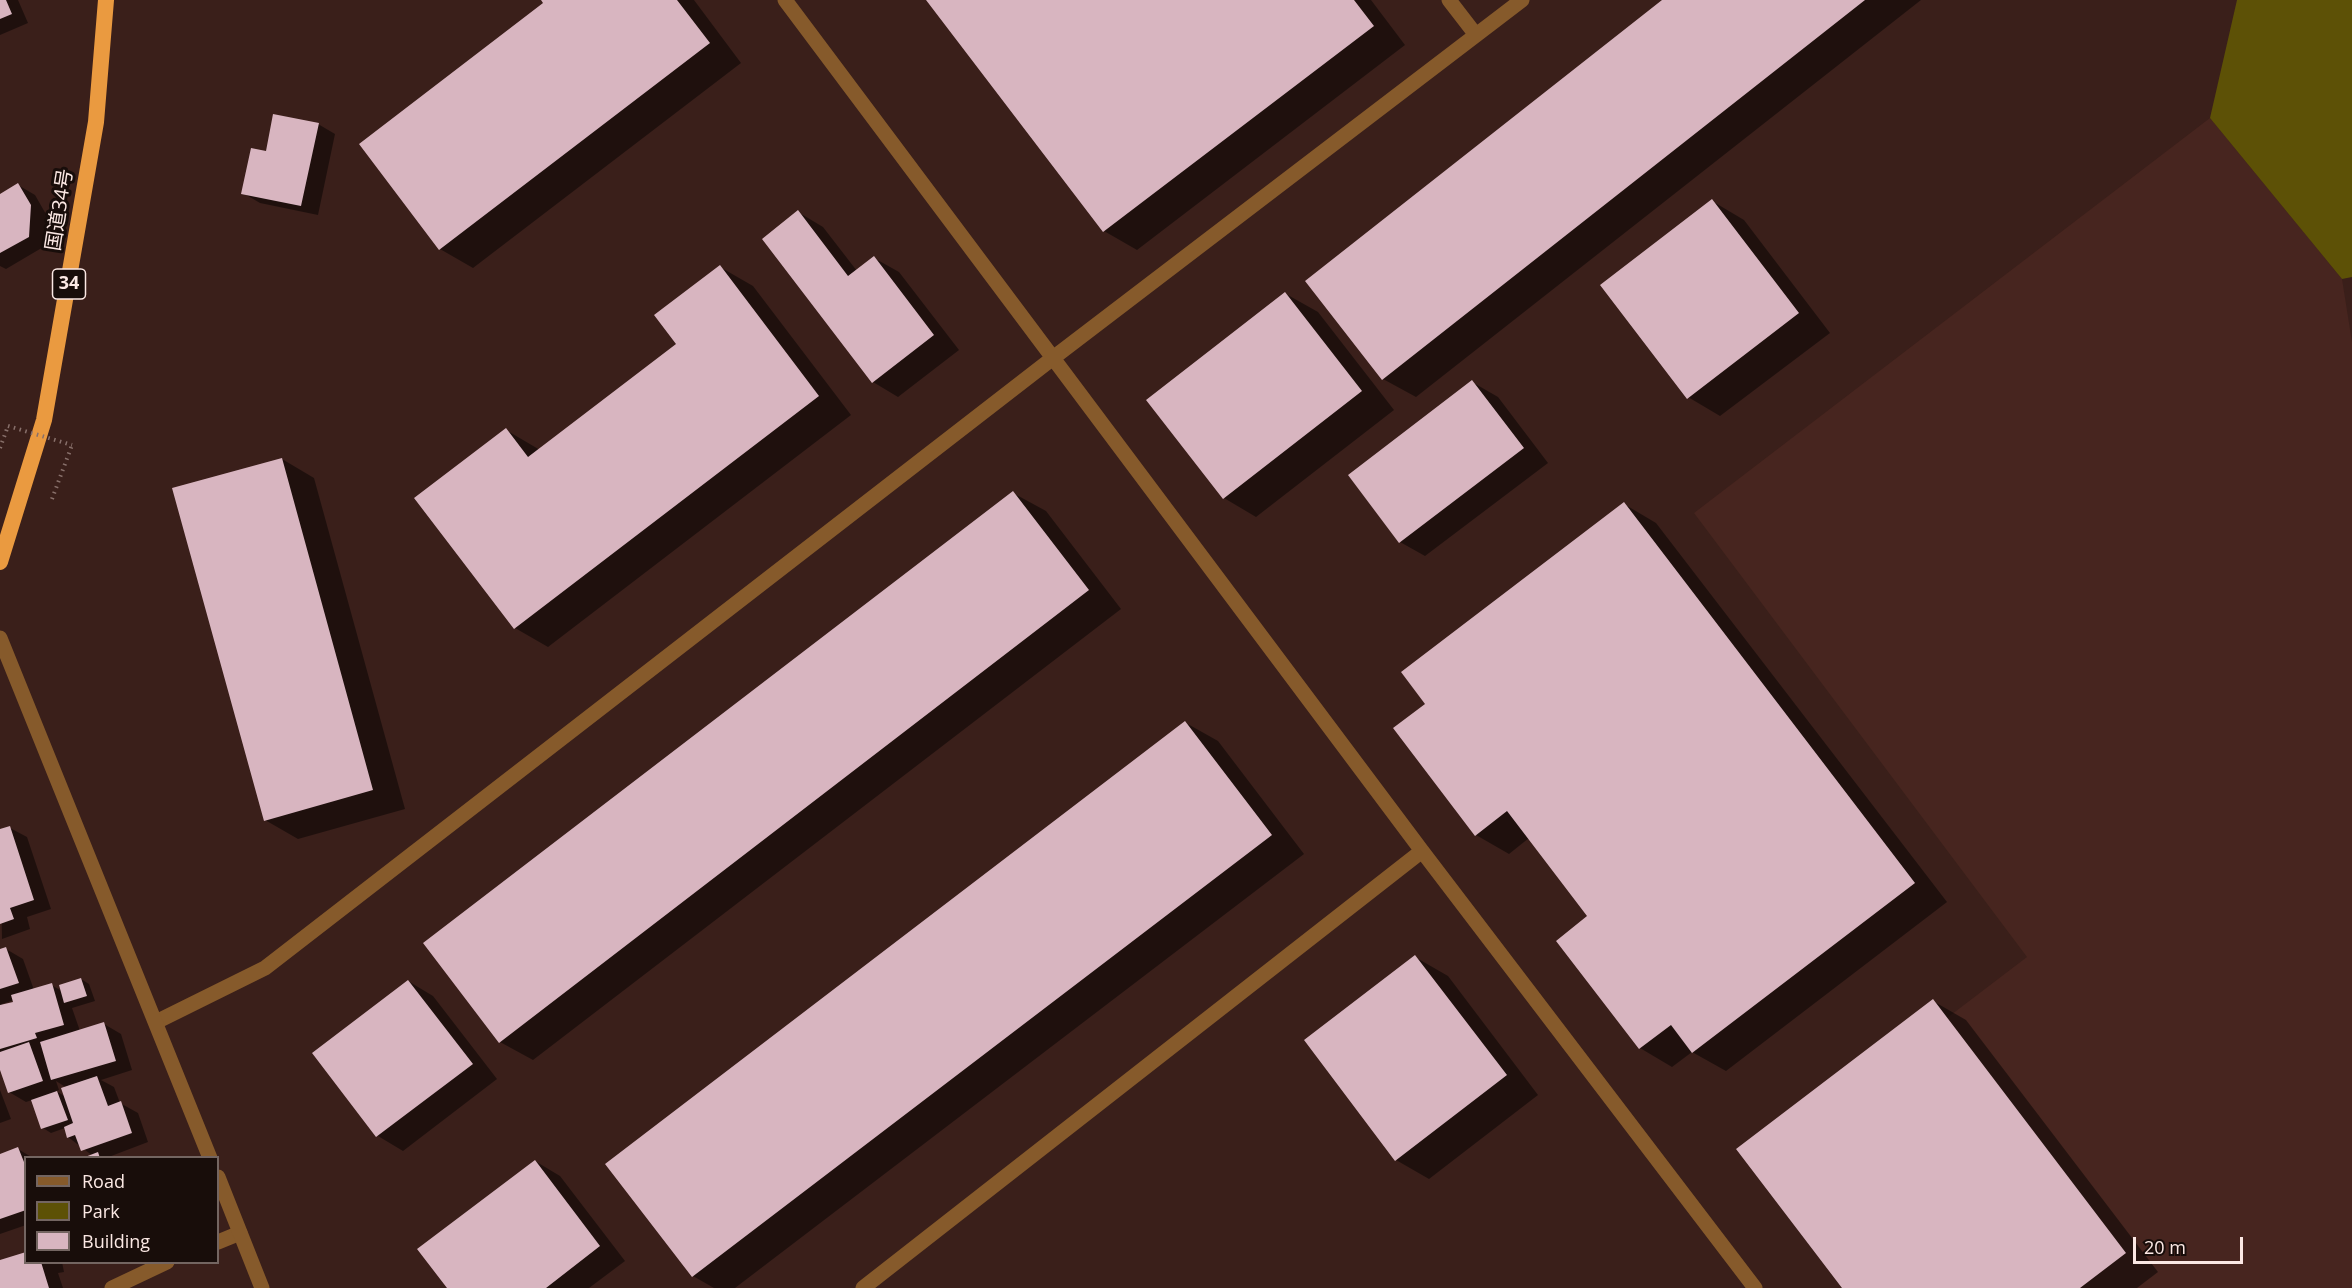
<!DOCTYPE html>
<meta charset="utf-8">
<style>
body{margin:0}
#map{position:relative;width:2352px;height:1288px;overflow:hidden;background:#3a1f1a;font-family:"Open Sans",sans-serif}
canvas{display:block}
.legend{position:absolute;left:24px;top:1156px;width:195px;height:108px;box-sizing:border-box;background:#180d0a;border:2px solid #736561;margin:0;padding:8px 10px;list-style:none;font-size:18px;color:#fbe8e4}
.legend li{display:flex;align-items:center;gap:12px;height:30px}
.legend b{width:30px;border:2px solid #736561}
.scale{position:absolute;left:2133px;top:1237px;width:110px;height:27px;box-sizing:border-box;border:3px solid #fbe8e4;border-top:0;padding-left:8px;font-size:18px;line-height:21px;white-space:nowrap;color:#fbe8e4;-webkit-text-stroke:4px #180d0a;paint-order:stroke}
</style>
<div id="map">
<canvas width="2352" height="1288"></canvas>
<ul class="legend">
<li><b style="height:8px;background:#865a2b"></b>Road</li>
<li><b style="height:16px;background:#5d5106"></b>Park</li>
<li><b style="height:16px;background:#d8b5c0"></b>Building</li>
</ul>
<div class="scale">20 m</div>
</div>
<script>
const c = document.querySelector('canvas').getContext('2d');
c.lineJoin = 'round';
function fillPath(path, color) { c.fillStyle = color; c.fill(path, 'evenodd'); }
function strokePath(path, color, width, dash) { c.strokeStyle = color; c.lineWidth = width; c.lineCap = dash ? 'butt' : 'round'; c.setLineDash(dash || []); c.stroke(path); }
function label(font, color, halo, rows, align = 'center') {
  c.font = font + ' "Open Sans","Noto Sans JP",sans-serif'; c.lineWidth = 6; c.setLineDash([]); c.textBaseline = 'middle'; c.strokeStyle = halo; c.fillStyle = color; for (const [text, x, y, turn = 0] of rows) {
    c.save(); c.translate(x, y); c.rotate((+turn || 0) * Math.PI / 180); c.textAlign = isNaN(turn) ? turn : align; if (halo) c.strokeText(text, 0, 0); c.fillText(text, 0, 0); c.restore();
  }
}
fillPath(new Path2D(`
 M2210,118L2342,279L2352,342V1288H1877L1771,1152L2027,957L1694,513Z`), '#47251f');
fillPath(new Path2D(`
 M2237,0H2352V277L2342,279L2210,118Z`), '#5d5106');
fillPath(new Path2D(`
 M0,0H18L28,23L0,35Z
 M543,0H694L741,63L473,268L440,249L545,3Z
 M928,0H1371L1405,45L1137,250L1104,231Z
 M1665,0H1921L1416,397L1383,379Z
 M318,124L335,134L318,215L260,203L243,193L267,152Z
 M18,185L35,195L47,216L45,246L6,269L0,266V196Z
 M1712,201L1744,220L1830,333L1720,416L1688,397Z
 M798,212L823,227L857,271L874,258L899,272L959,350L898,397L873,382Z
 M720,267L753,286L851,415L548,647L515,628L506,430L540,450L678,345Z
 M1286,294L1318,312L1394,410L1256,517L1224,498Z
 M1472,382L1498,397L1548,463L1425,556L1400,542Z
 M282,459L314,478L405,809L298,839L265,820Z
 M1013,493L1046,511L1121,609L533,1060L500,1042Z
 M1624,504L1656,523L1947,902L1726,1071L1692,1052L1672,1067L1640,1048L1589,916L1529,838L1509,854L1476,835Z
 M1186,723L1218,741L1304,854L735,1288H714L693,1276L607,1164Z
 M10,828L27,837L51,909L27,917L30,929L2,939L0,831Z
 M6,949L23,959L34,990L51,985L62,991L81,979L89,984L95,1001L72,1008L80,1031L104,1024L121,1034L132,1070L101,1080L114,1087L120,1103L138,1113L148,1142L106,1158H88L93,1156L68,1137L65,1128L51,1133L43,1128L32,1100L26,1102L9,1092L0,1065V951ZM14,1000L15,1003L3,1006L2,1004ZM56,1081L67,1088L66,1097L56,1091L59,1090Z
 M1415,957L1448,976L1538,1095L1429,1179L1396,1160Z
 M408,981L433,996L497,1079L403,1151L378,1136L314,1053Z
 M1933,1001L1966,1020L2158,1272L2137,1288H1843Z
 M0,1090L11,1119L0,1123Z
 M18,1149L33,1158H26V1225L0,1234V1156Z
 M535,1161L560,1176L625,1261L589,1288H449Z
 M0,1262H62L64,1272L58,1273L63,1288H0Z`), '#0007');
fillPath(new Path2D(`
 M0,0H6L12,14L0,19Z
 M541,0H677L710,43L439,250L359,144L543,3Z
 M926,0H1354L1374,26L1103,232Z
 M1662,0H1865L1382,380L1305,281Z
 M273,114L319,123L301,206L241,194L251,148L266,151Z
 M18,183L31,205L29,237L0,253V194Z
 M1712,199L1799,313L1687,399L1600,285Z
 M798,210L848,276L874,256L934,335L872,383L762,239Z
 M720,265L819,396L514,629L414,498L506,428L528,457L676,344L654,315Z
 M1285,292L1362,391L1223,499L1146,400Z
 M1472,380L1524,448L1399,543L1348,475Z
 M282,458L373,790L264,821L172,488Z
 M1013,491L1089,590L499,1043L423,943Z
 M1624,502L1915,883L1692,1053L1671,1025L1639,1049L1556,941L1587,916L1507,811L1475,836L1393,728L1425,704L1401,672Z
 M1185,721L1272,835L692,1277L605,1164Z
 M10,826L34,900L10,908L14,919L0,924V829Z
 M6,947L19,983L0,989V949Z
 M1415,955L1507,1075L1395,1161L1304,1040Z
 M81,978L87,996L64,1003L59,985Z
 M408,980L473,1064L376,1137L312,1053Z
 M52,983L64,1025L35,1033L37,1038L0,1049V1005L13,1002L11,995Z
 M1933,999L2126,1253L2080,1288H1842L1736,1149Z
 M104,1022L116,1061L51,1080L40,1042Z
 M29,1042L43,1081L8,1093L0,1070V1052Z
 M97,1076L108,1106L121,1101L132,1133L81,1151L75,1135L67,1138L64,1127L73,1123L61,1088Z
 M57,1091L68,1120L41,1129L31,1100Z
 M18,1147L26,1167V1210L0,1219V1154Z
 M98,1152L100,1158H85V1157Z
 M535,1160L600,1246L546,1288H447L417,1249Z
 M26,1252V1262H41L49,1288H0V1260Z`), '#d8b5c0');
strokePath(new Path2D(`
 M0,448L8,426
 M52,499L72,445`), '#88706b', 4, [1.5, 4.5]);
strokePath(new Path2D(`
 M785,0L1422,851L1755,1288
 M1449,0L1476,35
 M156,1022L265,968L1053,358L1522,0
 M863,1288L1422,851`), '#865a2b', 15);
strokePath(new Path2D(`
 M218,1242L240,1233
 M112,1288L167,1262`), '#865a2b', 15);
strokePath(new Path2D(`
 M0,638L210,1158
 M218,1177L262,1288`), '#865a2b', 15);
strokePath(new Path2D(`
 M0,562L44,420L96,122L106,0`), '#ea9a40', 16);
strokePath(new Path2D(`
 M8,426L72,445`), '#88706b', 4, [1.5, 4.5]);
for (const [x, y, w] of [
 [69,284,33]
]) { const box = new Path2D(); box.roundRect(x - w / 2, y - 15, w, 30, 4.5); c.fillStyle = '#180d0a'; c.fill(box); strokePath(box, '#fbe8e4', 1.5); }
label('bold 18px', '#fbe8e4', null, [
 ["34",69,284]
]);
label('20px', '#fbe8e4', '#180d0a', [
 ["国道34号",60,210,-81]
]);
</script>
